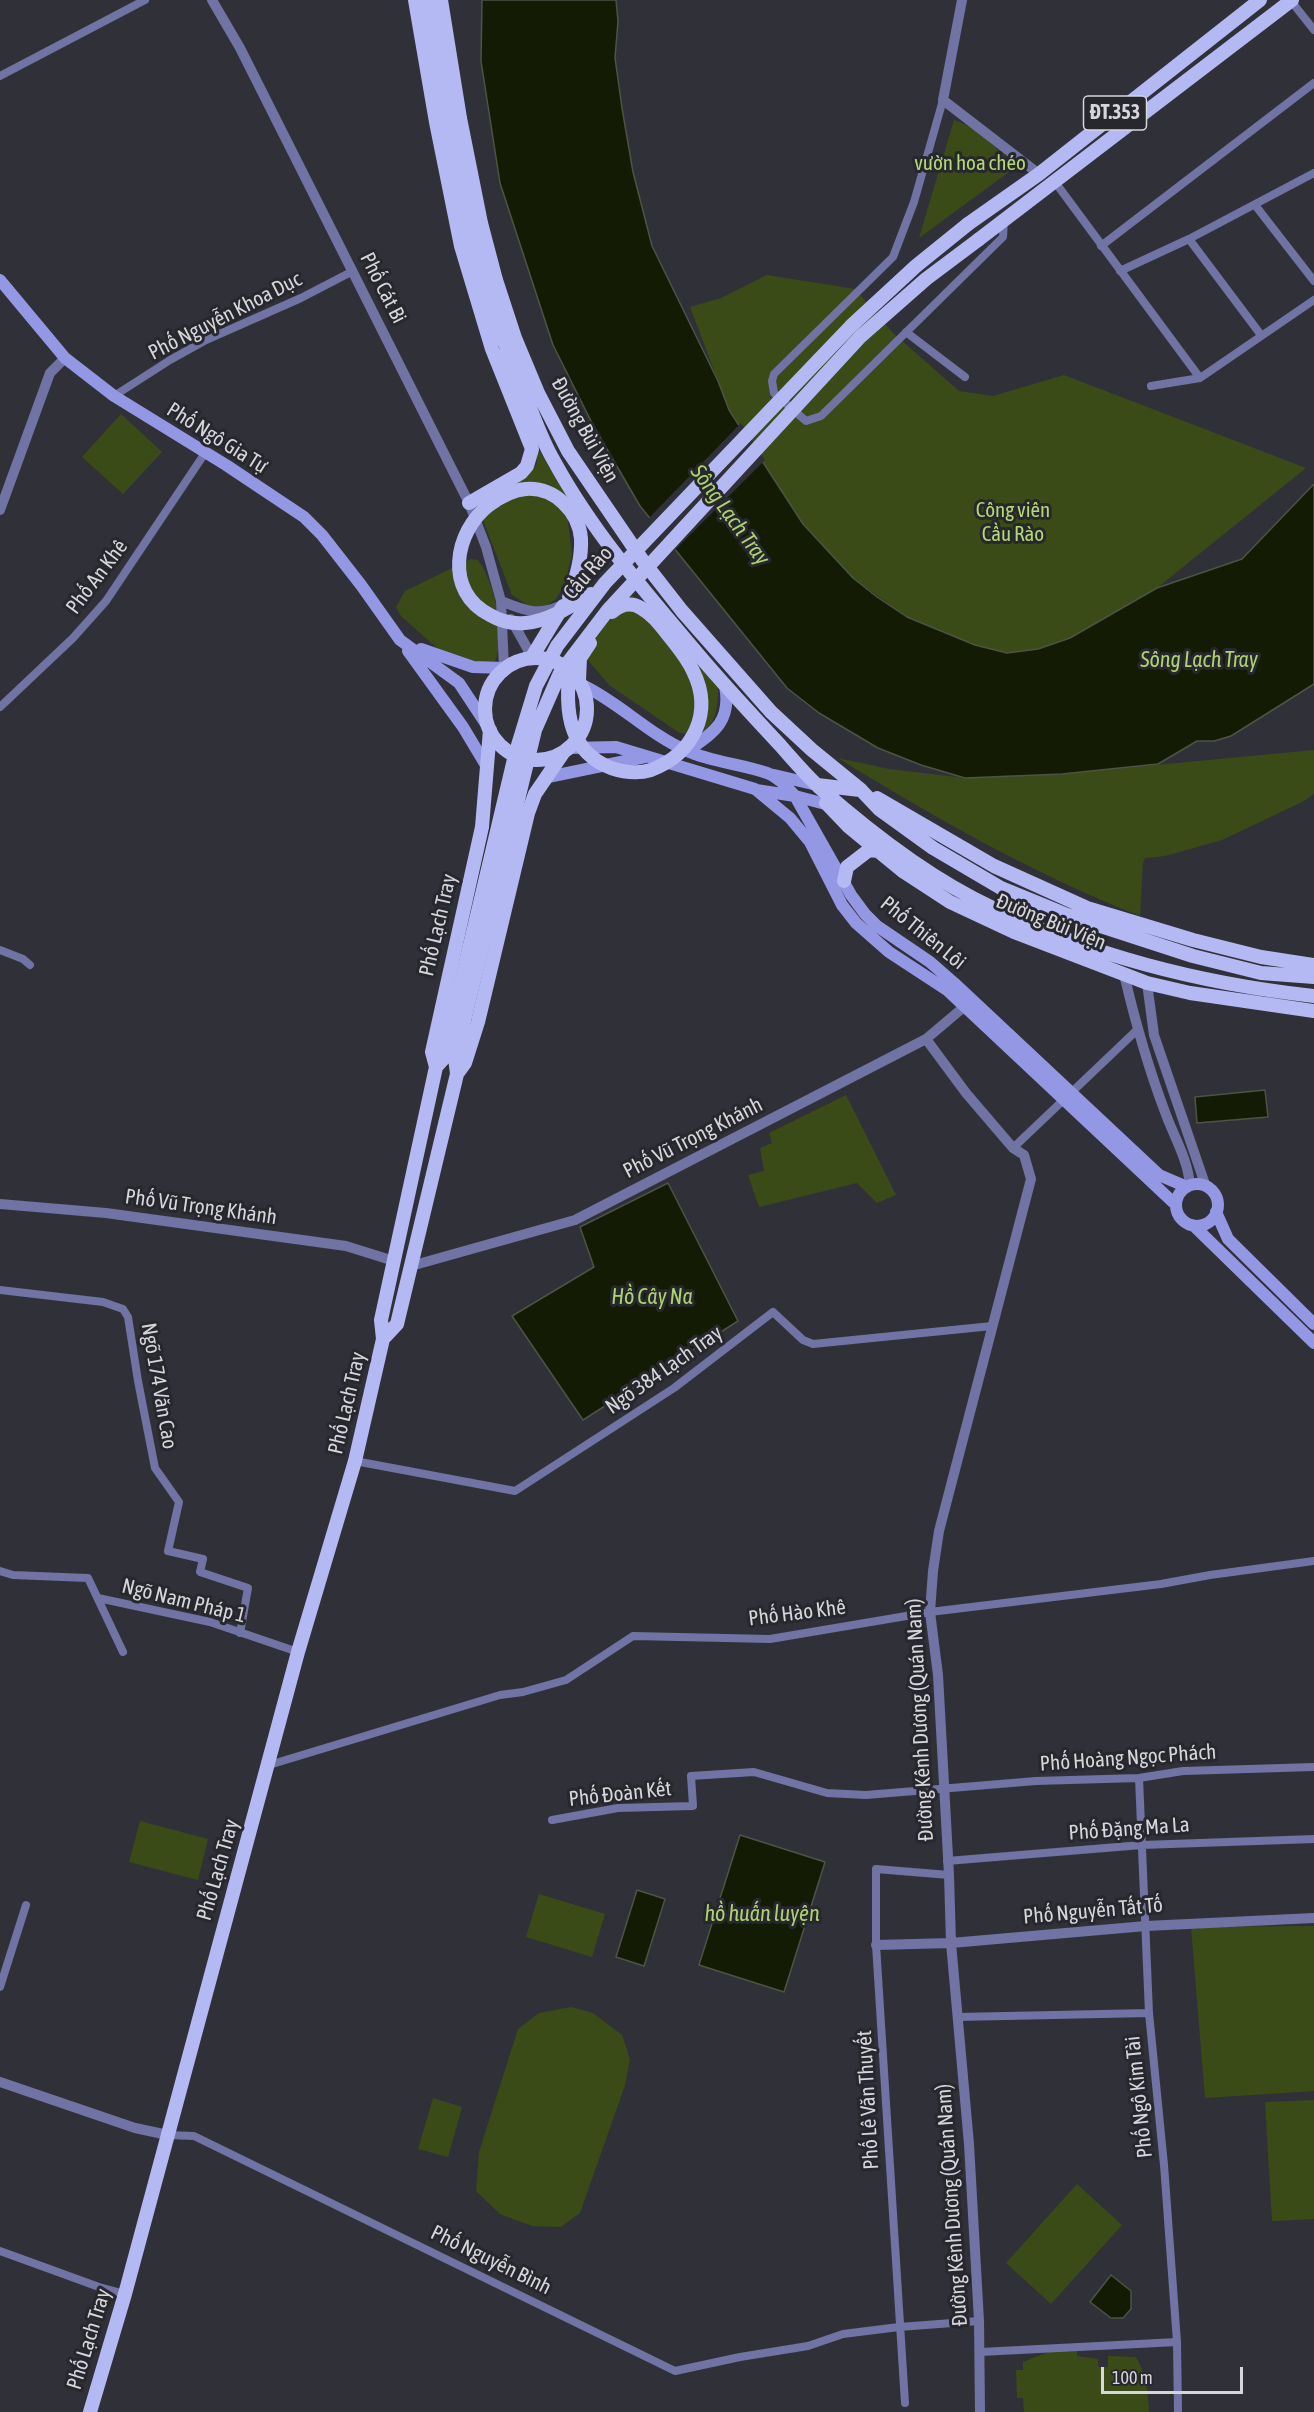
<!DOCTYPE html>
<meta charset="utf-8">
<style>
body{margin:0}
#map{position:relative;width:1314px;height:2412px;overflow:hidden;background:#303138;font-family:"Asap Condensed",sans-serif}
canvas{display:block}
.scale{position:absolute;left:1101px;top:2367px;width:142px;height:27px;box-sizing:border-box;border:3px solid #d5d5da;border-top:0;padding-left:8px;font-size:18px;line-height:21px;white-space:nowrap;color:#d5d5da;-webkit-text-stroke:4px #27272e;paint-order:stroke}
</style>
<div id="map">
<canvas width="1314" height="2412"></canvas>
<div class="scale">100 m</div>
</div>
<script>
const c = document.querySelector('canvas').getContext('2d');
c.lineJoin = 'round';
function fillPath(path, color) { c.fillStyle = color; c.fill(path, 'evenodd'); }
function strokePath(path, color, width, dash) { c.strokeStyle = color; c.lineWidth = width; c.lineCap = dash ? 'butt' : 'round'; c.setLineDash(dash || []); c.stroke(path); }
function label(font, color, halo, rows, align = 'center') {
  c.font = font + ' "Asap Condensed",sans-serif'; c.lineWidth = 6; c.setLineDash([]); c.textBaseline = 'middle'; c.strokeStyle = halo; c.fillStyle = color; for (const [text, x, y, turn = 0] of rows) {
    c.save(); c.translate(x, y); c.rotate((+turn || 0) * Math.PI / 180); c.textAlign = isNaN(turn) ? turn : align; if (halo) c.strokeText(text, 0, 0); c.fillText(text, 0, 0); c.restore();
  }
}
fillPath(new Path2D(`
 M954,120L974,128L1009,160V172L919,238Z
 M767,275L855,289L893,333L959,391L993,396L1064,375L1306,468L1157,588L1070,638L1038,649L1007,653L975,645L907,617L853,578L824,549L803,524L729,410L690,307L721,298Z
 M121,414L162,452L123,494L82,457Z
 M536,446L568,496V523L572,554L565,583L556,599L546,606L531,607L512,595L479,510L480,504L526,478L537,464Z
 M471,559L478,560C495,583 508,640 493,665L446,656L401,616L396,607L405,591Z
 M633,596L653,607L718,686C719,712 712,745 678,732L609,685L588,660L585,645L622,597Z
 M1314,750V794L1304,801L1222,840L1165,856L1145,858L1143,863L1140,916C1034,874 935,818 838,758L889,769L965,778L1062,774Z
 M846,1095L896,1195L877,1203L857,1183L759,1207L748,1175L764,1171L760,1148L772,1143L769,1133Z
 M140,1821L208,1839L198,1880L129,1862Z
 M539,1894L605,1914L592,1957L526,1937Z
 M1314,1926V2091L1205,2098L1191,1927Z
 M571,2007L593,2013L622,2035L630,2059L625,2085L580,2213L561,2227L532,2226L500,2214L476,2191L479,2152L518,2029L539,2013Z
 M433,2098L462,2107L448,2157L418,2149Z
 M1314,2100V2219L1272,2221L1265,2102Z
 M1077,2184L1122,2225L1051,2304L1006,2263Z
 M1077,2348V2356L1098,2359V2367H1108V2356L1136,2357C1146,2374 1148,2392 1149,2412H1024L1023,2398H1017L1016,2370H1023V2362L1053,2350Z`), '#3a4b18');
const water = new Path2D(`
 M482,0H616L618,21L615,58L622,108L633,172L652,246L718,381L729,410L803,524L853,578L877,597L907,617L975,645L1007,653L1038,649L1070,638L1157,588L1242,559L1314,484V684L1231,736L1214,741H1197L1158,764L1062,774L965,778L921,765L878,748L819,713L787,688L640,506L593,425L553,345L500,183L481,61Z
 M1265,1090L1268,1117L1197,1123L1195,1097Z
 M668,1183L738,1321L583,1420L512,1316L594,1267L580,1227Z
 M740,1835L825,1862L784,1992L699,1965Z
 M637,1890L665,1899L644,1966L616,1957Z
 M1111,2275L1131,2291V2309L1123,2318H1111L1090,2302Z`);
fillPath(water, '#131b05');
strokePath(water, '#4d5345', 1.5);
fillPath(new Path2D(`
 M741,423L765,460L673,552L647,520Z`), '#303138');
strokePath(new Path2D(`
 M1291,1L1314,30
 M0,76L145,0
 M943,100L914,202L893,257L774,374L772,381L774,393L806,421L821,416L1003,237L1004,221
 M1055,182L1200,378
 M1255,205L1314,281
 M1189,239L1261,335
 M1101,246L1314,83
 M1120,271L1189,239L1314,173
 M906,332L965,377
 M1151,386L1200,378L1314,300
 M114,396L170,360L206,340L301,298L353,271
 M0,707L73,638L106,601L205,453
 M0,950L23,959L30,965
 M1013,1148L1137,1030
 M0,1290L103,1302L123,1309L128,1317L138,1381L155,1468L179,1502L168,1551L203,1559L200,1572L248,1588L240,1633
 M355,1461L515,1491L674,1388L773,1312L803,1340L813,1344L992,1326
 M0,1571L13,1575L88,1578L123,1652
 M98,1598L210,1622L298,1652
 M269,1765L500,1695L523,1692L566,1680L633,1636L770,1639L930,1612L1161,1584L1210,1575L1314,1561
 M1139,1778L1149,2013L1164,2165L1177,2342L1178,2412
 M552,1820L618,1808L693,1806L691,1776L754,1772L827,1793L866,1795L1036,1781L1139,1778L1183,1771L1314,1767
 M947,1861L1142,1845L1314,1839
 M0,1987L26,1905
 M958,2017L1149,2013
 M168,2135L194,2136L675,2371L740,2357L808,2346L843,2334L899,2327L979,2321
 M0,2251L99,2287L125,2294
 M980,2352L1177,2342
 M905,2403L876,1945V1869L949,1875`), '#7073a3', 8);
strokePath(new Path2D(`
 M212,0L240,48L469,503L486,547L501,601L504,668
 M962,0L943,100L1039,174
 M0,510L50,373L65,358
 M501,601C521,609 536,616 557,607
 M511,619L532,657
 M1124,974C1135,1021 1148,1067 1165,1112C1174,1137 1188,1159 1190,1186
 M1147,983L1154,1035L1206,1187
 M926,1039L966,1093L1013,1148L1024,1155L1031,1179L939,1531L933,1571L930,1612L938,1675L949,1875L951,1943L969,2144L979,2321L980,2412
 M0,1204L106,1213L346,1246L394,1261
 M411,1266L575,1220L926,1039L971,1001
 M876,1945L951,1943L1146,1926L1314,1918
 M0,2082L135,2128L168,2135`), '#7073a3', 10);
strokePath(new Path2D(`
 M0,280L65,358L114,396L226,465L304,517L322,535L361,585L400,640L459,683L490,730
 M421,649L473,667L504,668
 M408,651L463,727L487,767
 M582,685C619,702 648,734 687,751C712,762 741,764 767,773C778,777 787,787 795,796L851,895L865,914L877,926L930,962L954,983L1159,1175L1187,1187
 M570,748L616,747L755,789L790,818L810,842L842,905L856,923L889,952L947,990L1176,1205
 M687,751C713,733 732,722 725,686
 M774,775L817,785
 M548,777L645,757
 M756,790L795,796L833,806
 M1176 1205a21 21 0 1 1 42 0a21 21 0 1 1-42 0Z
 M1216,1212L1228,1239L1314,1324
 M1194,1226L1314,1343`), '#9497e4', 12);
strokePath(new Path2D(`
 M415,0L436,122L461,246L492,349L532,449L527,466L521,473L469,503
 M428,0C446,134 472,269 525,395C534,417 542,441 554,461C592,531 646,593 697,653C724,685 752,715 780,745C793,760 806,775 820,788C870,832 932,880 993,908C1093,956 1204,984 1314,996
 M441,0L460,118L481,223L496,280L515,338L538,393L568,451L643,561L682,611L771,712L812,750L861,790L879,809L933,848L1001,888L1067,915L1193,956L1261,973L1314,977
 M968,224L1039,174L1260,0
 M978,240L1292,0
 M532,657L563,606
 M485 709a51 51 0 1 1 102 0a51 51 0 1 1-102 0Z
 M579,680L580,658L590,643
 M817,785L860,790
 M877,798L994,866L1087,908L1193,940L1261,957L1314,965
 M826,803L848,826L904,872L950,902L1014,932L1147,983L1190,993L1314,1011
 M844,881L847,867L869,850L878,851
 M436,1067L444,1058L451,1025
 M457,1074L455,1058L462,1029
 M383,1339L397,1324L457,1074L465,1063L478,1022L528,813L535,794L563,753
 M90,2412L125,2294L298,1652L355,1461L383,1339L381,1320L436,1067L432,1052L482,827L490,730`), '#b4b9f4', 14);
strokePath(new Path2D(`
 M569,597C576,579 582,559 581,539C579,511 554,487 526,489C512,490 500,497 489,505C454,532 444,592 490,615C500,621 513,624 525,623C549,621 571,606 591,594
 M572,658C564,700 564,750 611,768C623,772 638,774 651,770C693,754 714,713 693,671C688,660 680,650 673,641C663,629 654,615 641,608C631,602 621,604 612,612
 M451,1025L515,755L536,686L557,646L605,583L851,326L916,266L968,224
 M462,1029L535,730L560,673L608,610L860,337L926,279L978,240`), '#b4b9f4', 14);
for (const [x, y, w] of [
 [1115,113,63]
]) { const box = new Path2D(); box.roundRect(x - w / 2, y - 17, w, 34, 4.5); c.fillStyle = '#27272e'; c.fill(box); strokePath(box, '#d5d5da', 1.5); }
label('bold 20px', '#d5d5da', null, [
 ["ĐT.353",1115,113]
]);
label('21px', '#b4d873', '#27272e', [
 ["vườn hoa chéo",970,163],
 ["Công viên",1013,510],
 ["Cầu Rào",1013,534]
]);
label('21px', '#d5d5da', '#27272e', [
 ["Phố Cát Bi",383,288,63],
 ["Phố Nguyễn Khoa Dục",225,316,-27],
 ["Đường Bùi Viện",585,430,61],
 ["Phố Ngô Gia Tự",217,438,32],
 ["Cầu Rào",588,573,-49],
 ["Phố An Khê",97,577,-53],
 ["Đường Bùi Viện",1051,922,22],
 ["Phố Lạch Tray",438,925,-77],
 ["Phố Thiên Lôi",923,933,39],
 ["Phố Vũ Trọng Khánh",693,1138,-27],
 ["Phố Vũ Trọng Khánh",201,1207,8],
 ["Ngõ 384 Lạch Tray",664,1370,-35],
 ["Ngõ 174 Văn Cao",159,1386,80],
 ["Phố Lạch Tray",347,1403,-77],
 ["Ngõ Nam Pháp 1",184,1601,14],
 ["Phố Hào Khê",797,1613,-7],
 ["Đường Kênh Dương (Quán Nam)",920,1720,-93],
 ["Phố Hoàng Ngọc Phách",1128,1758,-4],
 ["Phố Đoàn Kết",620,1794,-6],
 ["Phố Đặng Ma La",1129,1829,-4],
 ["Phố Lạch Tray",218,1870,-74],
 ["Phố Nguyễn Tất Tố",1093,1911,-5],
 ["Phố Ngô Kim Tài",1139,2097,-96],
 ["Phố Lê Văn Thuyết",868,2100,-93],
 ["Đường Kênh Dương (Quán Nam)",952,2205,-94],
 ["Phố Nguyễn Bình",491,2260,26],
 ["Phố Lạch Tray",89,2339,-73]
]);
label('italic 22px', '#aed26d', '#27272e', [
 ["Sông Lạch Tray",730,515,54],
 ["Sông Lạch Tray",1199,660],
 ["Hồ Cây Na",652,1297],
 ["hồ huấn luyện",762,1914]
]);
</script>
